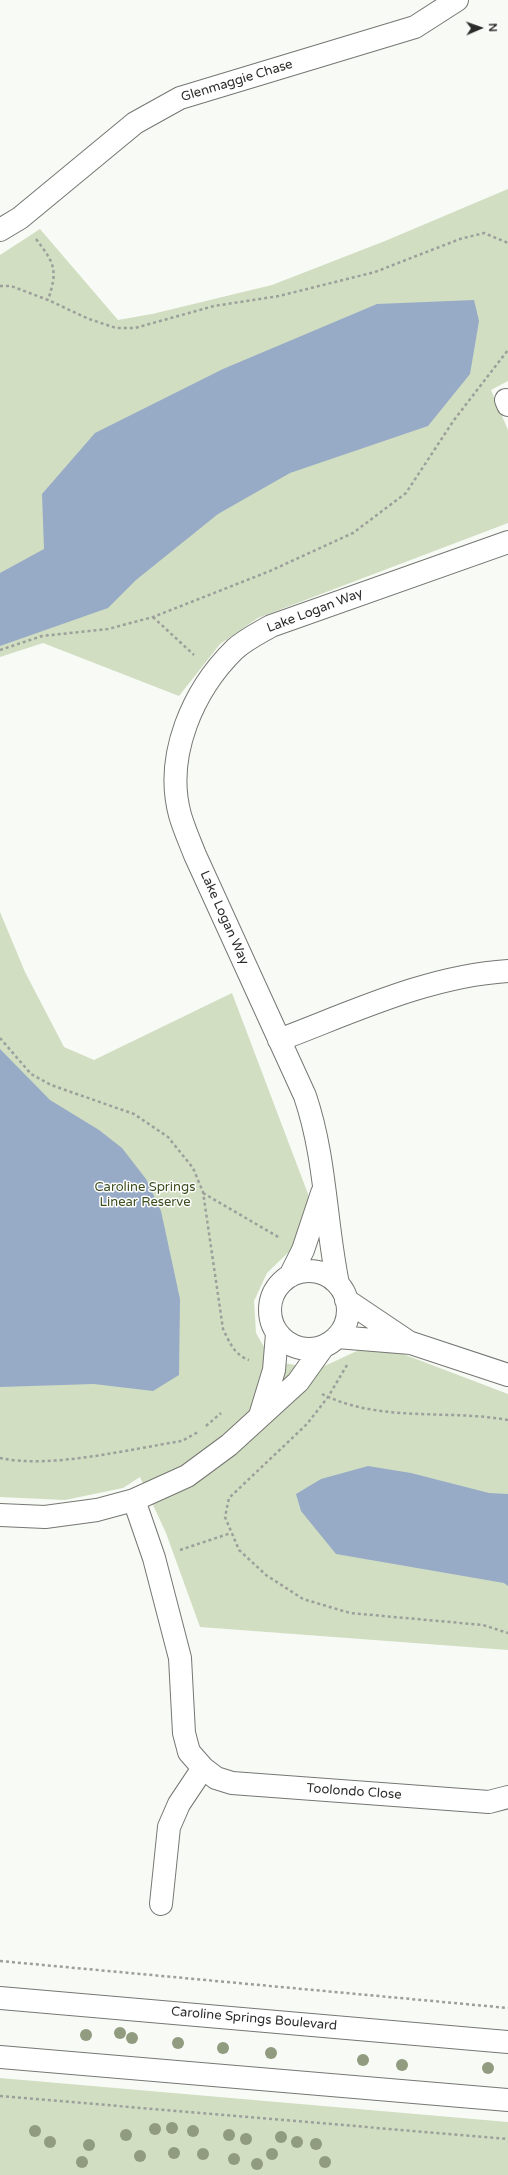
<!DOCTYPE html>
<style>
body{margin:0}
#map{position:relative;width:508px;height:2175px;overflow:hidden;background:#f8faf5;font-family:"Varela Round",sans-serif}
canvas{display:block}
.north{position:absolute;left:460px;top:8px;width:40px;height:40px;-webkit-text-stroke:3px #fff;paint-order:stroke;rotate:88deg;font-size:11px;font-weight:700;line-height:16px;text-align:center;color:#2c2d2b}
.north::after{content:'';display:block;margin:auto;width:14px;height:18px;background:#2c2d2b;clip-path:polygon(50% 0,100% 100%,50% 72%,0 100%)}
</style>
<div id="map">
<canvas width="508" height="2175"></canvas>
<div class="north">N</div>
</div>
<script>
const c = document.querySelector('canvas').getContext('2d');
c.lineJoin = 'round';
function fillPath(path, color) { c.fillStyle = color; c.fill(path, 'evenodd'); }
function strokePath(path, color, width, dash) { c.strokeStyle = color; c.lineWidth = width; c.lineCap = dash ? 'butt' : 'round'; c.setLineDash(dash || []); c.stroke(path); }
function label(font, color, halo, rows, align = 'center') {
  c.font = font + ' "Varela Round",sans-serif'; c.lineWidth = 3; c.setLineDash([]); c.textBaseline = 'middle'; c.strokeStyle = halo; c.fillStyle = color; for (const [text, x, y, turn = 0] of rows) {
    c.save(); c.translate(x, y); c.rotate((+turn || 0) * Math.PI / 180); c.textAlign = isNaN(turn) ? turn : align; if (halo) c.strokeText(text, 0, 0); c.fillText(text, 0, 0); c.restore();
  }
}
fillPath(new Path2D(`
 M508,189V381L491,390L508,430V523L258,618L220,644L179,696L43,643L0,657V255L40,229L118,320L152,314L272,285L385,241Z
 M0,912L25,972L64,1047L94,1060L232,993L308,1194V1223L301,1240L267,1273L254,1301L256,1333L272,1361L318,1369L374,1343L508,1394V1650L200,1627L166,1533L140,1477L123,1488L65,1500L0,1497Z
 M0,2078L508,2122V2175H0Z`), '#d1dec2');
fillPath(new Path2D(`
 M474,300L479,321L470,374L428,426L290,473L218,514L136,580L108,608L0,646V573L44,549L42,494L95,433L223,369L377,304Z
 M0,1049L50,1100L99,1130L122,1148L146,1179L161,1211L180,1299L179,1375L153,1391L94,1384L0,1387Z
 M368,1466L411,1473L489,1493L508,1494V1586L504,1583L336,1554L301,1511L296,1494L321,1479Z`), '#97abc7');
const minor = new Path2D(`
 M0,230L20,218L135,123L180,98L415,27L457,0
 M506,400L508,405
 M279,1040C353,1012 428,976 508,971
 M270 1310a39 39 0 1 1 78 0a39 39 0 1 1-78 0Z
 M290,1276L303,1250L322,1193
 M338,1284C325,1220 326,1158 305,1096L195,855C190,842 184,829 180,815C164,756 193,690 235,649C245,640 259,633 271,626L508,542
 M346,1300L410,1343
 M337,1337L411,1343L508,1375
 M260,1416L274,1370L277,1334
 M134,1500L154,1558L180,1658L184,1733L189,1752L203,1768L216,1778L232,1783L489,1802L508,1797
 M0,1515L45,1517L97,1510L134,1500L187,1476L229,1445L298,1382L323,1347
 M161,1904L169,1827L179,1804L203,1768`);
const major = new Path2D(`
 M0,1998L508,2042
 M0,2057L508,2100`);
strokePath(minor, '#757773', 24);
strokePath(major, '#757773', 24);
strokePath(new Path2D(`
 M36,239C55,264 58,270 48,300
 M0,286H11L48,300L89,319L116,328H135L214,306L279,296L375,272L460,239L484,233L508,243
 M153,617L194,655
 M0,650L42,636L108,629L153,617L270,571L353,533L406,493L454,420L508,350
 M0,1038L31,1074L51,1085L134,1114L168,1137L193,1168L203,1192L223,1329C229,1341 234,1355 249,1360
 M203,1193L280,1238
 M347,1365L328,1397L307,1424L229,1498L225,1517L239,1550L266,1575L303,1599L350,1613L483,1625L508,1633
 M322,1394C380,1423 447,1409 508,1420
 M206,1426L221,1413
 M0,1458C51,1469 130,1449 182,1441L198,1432
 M180,1550L231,1533
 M0,1961L508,2008
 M0,2096L508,2139`), '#9d9f9b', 2.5, [3, 3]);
strokePath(minor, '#fff', 22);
strokePath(major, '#fff', 22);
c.fillStyle = '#909b7f';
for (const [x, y] of [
 [120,2033],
 [86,2035],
 [132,2038],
 [178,2043],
 [223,2048],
 [271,2053],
 [363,2060],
 [402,2065],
 [488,2068],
 [172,2128],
 [155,2129],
 [35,2131],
 [193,2131],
 [126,2135],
 [229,2135],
 [281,2137],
 [246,2139],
 [50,2142],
 [297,2142],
 [316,2144],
 [89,2145],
 [174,2153],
 [203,2154],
 [272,2154],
 [140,2156],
 [234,2159],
 [82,2162],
 [325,2162],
 [257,2164]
]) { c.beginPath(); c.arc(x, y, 6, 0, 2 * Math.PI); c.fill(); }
label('13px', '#2c2d2b', '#fff', [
 ["Glenmaggie Chase",237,81,-17],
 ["Lake Logan Way",315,611,-21],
 ["Lake Logan Way",224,918,66],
 ["Toolondo Close",354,1792,4],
 ["Caroline Springs Boulevard",254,2019,5]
]);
label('13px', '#3b4e1f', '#fff', [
 ["Caroline Springs",145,1188],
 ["Linear Reserve",145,1203]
]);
</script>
